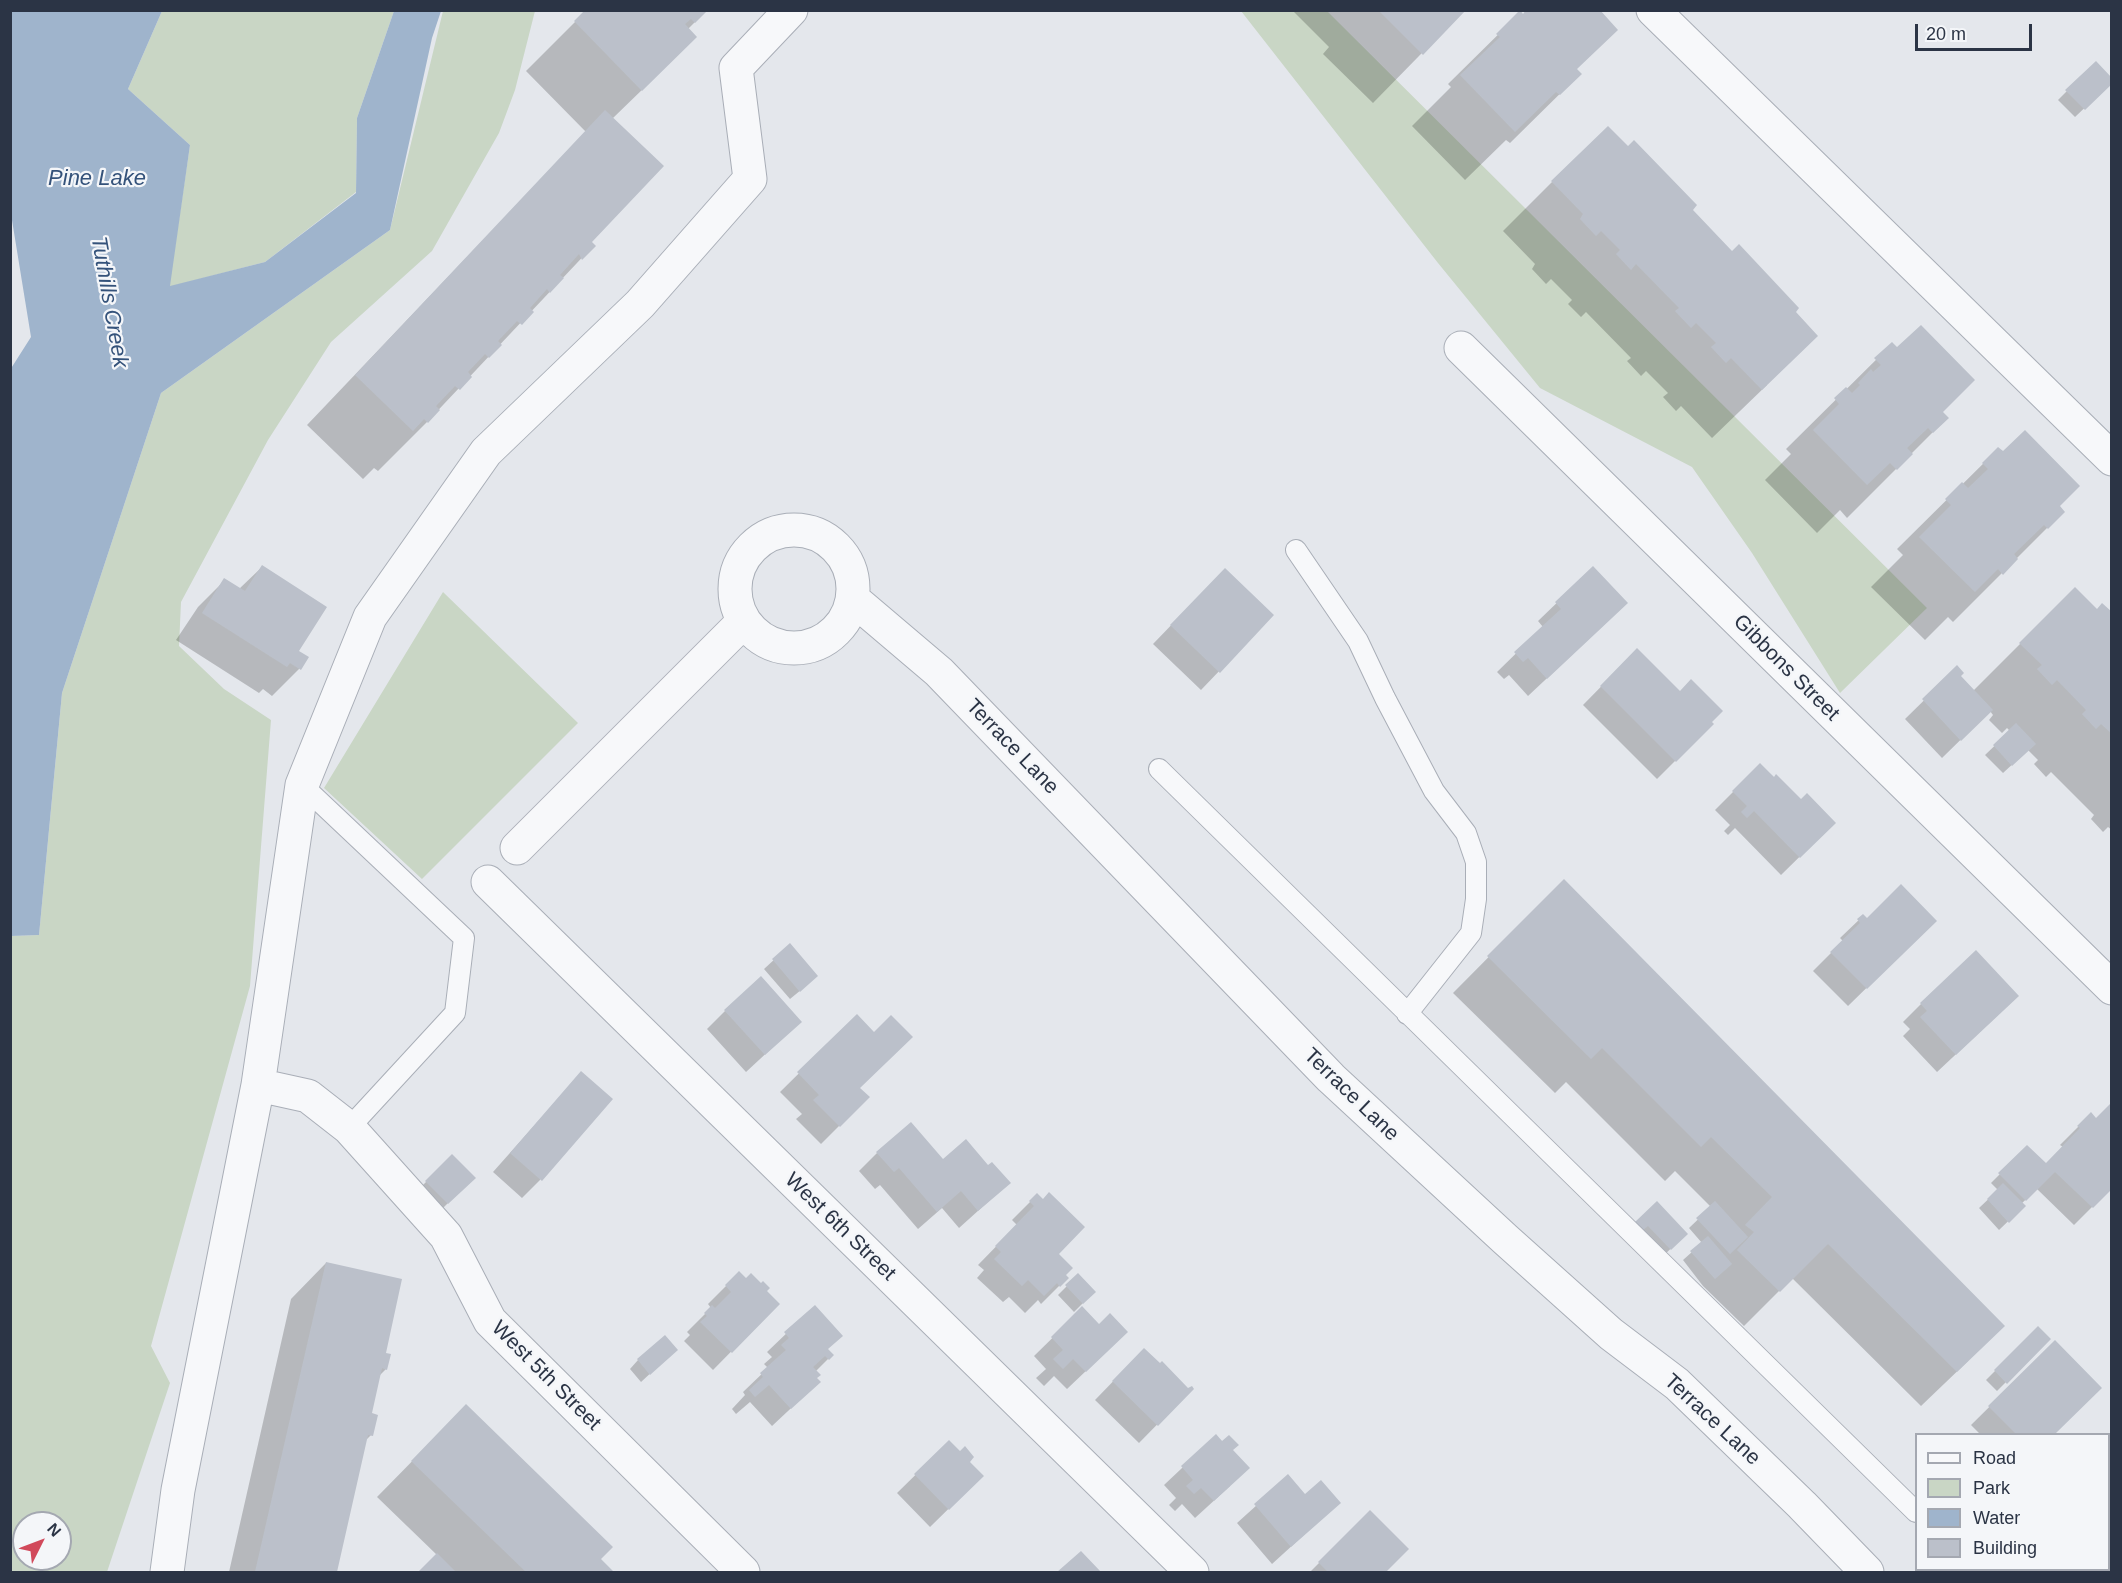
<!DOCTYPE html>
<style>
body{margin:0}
#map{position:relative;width:2122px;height:1583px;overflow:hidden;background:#e4e7ec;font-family:Helvetica,sans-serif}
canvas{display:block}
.frame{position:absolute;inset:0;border:12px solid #2b3445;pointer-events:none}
.legend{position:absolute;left:1915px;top:1433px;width:195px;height:138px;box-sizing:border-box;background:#f4f6f9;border:2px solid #a4a8b1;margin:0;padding:8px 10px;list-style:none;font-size:18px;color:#2b3445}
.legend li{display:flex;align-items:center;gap:12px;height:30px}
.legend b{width:30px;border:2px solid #a4a8b1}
.north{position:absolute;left:12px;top:1511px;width:60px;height:60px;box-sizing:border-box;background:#f4f6f9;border:2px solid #a4a8b1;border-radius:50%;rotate:48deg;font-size:16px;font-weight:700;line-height:24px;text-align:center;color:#2b3445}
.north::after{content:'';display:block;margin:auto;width:21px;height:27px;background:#d1495b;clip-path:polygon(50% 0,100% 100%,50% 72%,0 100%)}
.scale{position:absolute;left:1915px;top:24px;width:117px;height:27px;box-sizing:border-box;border:3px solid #2b3445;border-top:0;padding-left:8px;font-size:18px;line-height:21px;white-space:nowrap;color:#2b3445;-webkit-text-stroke:4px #f4f6f9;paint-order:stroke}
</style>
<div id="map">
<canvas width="2122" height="1583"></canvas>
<div class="frame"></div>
<ul class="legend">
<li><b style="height:8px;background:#f7f8fa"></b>Road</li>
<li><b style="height:16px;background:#c9d6c5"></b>Park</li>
<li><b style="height:16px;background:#9fb4cc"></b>Water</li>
<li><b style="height:16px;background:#bbc0ca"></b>Building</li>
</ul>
<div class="north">N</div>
<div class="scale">20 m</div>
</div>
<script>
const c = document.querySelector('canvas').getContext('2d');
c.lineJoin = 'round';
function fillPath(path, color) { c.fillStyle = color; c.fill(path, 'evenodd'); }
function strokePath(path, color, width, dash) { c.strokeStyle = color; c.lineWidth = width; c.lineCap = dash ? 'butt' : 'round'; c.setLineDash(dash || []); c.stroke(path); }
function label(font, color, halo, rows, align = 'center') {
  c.font = font + ' Helvetica,sans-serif'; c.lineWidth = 4.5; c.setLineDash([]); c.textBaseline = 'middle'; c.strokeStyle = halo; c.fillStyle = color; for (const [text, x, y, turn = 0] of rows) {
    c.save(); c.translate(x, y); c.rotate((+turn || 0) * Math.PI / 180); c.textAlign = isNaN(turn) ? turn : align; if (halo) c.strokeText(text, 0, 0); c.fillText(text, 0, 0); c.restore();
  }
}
fillPath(new Path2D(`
 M162,11H394L357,118L356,192L265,262L169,287L190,145L128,89Z
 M443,11H535L515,90L499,133L432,251L331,342L268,440L181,602L179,646L224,689L271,720L250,986L151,1346L170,1383L107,1572H11L10,936L39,935L62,693L161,393L390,230ZM24,1523H60V1559H24Z
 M1241,11H1327L1927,608L1840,693L1752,553L1692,467L1540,388L1438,263Z
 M443,592L578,723L422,879L324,788Z`), '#c9d6c5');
fillPath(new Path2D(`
 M11,10L162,11L128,89L190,145L170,286L265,262L356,193L357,118L394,11H441L432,38L390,230L161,393L62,693L39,935L11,936L10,370L31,337L11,214Z`), '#9fb4cc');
fillPath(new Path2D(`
 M587,10H707L688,29L646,86L612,119L589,242L593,246L427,422L378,471L374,468L363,479L307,425L586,132L526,71Z
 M1292,10H1464L1373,103L1323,54L1329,47Z
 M1520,13L1580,74L1510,143L1506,140L1465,180L1412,126L1451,87L1448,84Z
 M2095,63L2112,82L2075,117L2058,100Z
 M1552,182L1691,210L1767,385L1712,438L1681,406L1676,411L1663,397L1668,393L1646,371L1641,376L1627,361L1631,358L1586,312L1581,317L1568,304L1572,300L1551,279L1546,284L1532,269L1535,264L1503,231Z
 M1892,344L1947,418L1847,518L1840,510L1817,533L1765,480L1791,454L1786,449Z
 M1998,449L2063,512L1953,622L1948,617L1925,640L1871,587L1903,555L1897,549Z
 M262,567L297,652L307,657L299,669L272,696L263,689L259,693L176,640L198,607L225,580L239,589Z
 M1593,568L1608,621L1528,696L1509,675L1504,679L1497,672L1543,627L1538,621Z
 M1207,588L1272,616L1201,690L1153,644Z
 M2075,589L2112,625V830L2108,827L2103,832L2091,819L2094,815L2051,772L2046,777L2034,764L2038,760L2028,750L2003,773L1985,755L2010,731L2007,728L2002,733L1989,720L1993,715L1990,711L1942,758L1905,719L1957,668L1959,676L1973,691Z
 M1637,650L1712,724L1657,779L1583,705Z
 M1760,765L1801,801L1834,823L1781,875L1735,828L1728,835L1724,831L1730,825L1715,810Z
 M1564,881L1968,1361L1921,1406L1792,1278L1744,1326L1703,1286L1683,1260L1702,1243L1689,1228L1711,1207L1675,1171L1665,1181L1566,1082L1555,1093L1453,993Z
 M1863,916L1867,920L1935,921L1848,1006L1813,971L1843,941L1840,938Z
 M789,946L807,985L790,999L764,969Z
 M1921,1004L1999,1014L1937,1072L1903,1036L1910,1029L1903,1022Z
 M725,1011L800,1022L746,1072L707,1029Z
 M857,1016L859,1088L868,1097L821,1144L796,1119L802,1114L780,1092Z
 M581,1073L540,1180L522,1198L493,1172Z
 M2091,1114L2112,1187L2074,1225L2037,1189L2021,1204L2024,1206L1999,1230L1979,1208L1998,1190L1991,1183L2027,1147L2046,1165L2063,1147L2060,1145Z
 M877,1153L988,1167L1009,1183L959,1228L942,1208L918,1229L880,1185L875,1189L859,1171Z
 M452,1156L473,1178L439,1212L417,1191Z
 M1037,1195L1063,1275L1067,1278L1041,1304L1038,1300L1025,1313L1009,1297L1003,1302L977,1278L984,1270L978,1265L1017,1225L1012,1220Z
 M1657,1203L1686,1234L1661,1258L1627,1232Z
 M326,1263L384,1354L386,1369L379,1376L370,1414L371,1435L365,1441L335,1572H229L291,1299Z
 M739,1273L746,1280L765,1291L778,1304L713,1370L684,1341L690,1335L687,1332L711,1308L708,1304Z
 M1078,1275L1094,1292L1074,1312L1058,1295Z
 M814,1307L827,1350L832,1355L815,1372V1379L819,1382L772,1426L750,1402L736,1414L732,1409L745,1395L743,1392L768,1368L764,1364L772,1357L767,1352Z
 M1082,1309L1108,1350L1067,1389L1054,1376L1044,1386L1036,1378L1046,1369L1034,1356Z
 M2038,1328L2049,1339L1997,1391L1986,1380Z
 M2055,1342L2100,1388L2053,1434H1980L1971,1425Z
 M667,1358L641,1382L630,1369L638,1360Z
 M1160,1365L1188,1390L1192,1389L1139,1443L1095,1400L1126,1368Z
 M1216,1436L1232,1450L1230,1486L1195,1518L1182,1504L1175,1511L1169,1505L1176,1498L1164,1485Z
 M431,1442L599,1560L612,1572H419L437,1555L377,1497Z
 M949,1442L982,1476L930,1527L897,1493Z
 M1288,1477L1305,1496L1339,1503L1272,1564L1237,1523Z
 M1370,1512L1407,1549L1384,1572H1310Z
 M1081,1553L1099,1572H1059Z`), '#0003');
fillPath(new Path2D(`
 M585,10H708L695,23L691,19L685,24L697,37L642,91L574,21Z
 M1378,10H1466L1423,55Z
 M1520,10L1523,14L1526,10H1600L1618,30L1577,69L1582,74L1560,95L1556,92L1515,132L1460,75L1500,37L1496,34Z
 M2096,61L2112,78V84L2085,110L2065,90Z
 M605,110L664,166L592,242L596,246L582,260L579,254L560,275L564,278L550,293L547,289L530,308L534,312L522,325L517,321L498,341L502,345L489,358L485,354L468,372L472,377L460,390L455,386L436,406L440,410L428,423L424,419L413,431L355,375Z
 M1608,126L1628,146L1634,140L1697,205L1693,210L1732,251L1739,244L1799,308L1796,312L1818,336L1762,390L1731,358L1726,363L1711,347L1716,343L1696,323L1691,328L1675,311L1679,308L1636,264L1631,270L1616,254L1620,250L1601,231L1596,236L1580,219L1583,214L1551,181Z
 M1921,325L1975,380L1943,412L1949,418L1933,433L1928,428L1907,448L1913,454L1897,470L1890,463L1867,485L1813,430L1839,404L1834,398L1846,387L1852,393L1860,385L1858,383L1871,369L1873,372L1881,365L1874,358L1892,342L1897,347Z
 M2025,430L2080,486L2060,506L2065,512L2048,529L2044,525L2014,554L2018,559L2003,575L1998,569L1975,592L1919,537L1951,505L1945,499L1962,482L1968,488L1988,469L1982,463L1998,447L2003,451Z
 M262,565L327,607L299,651L309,657L301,670L290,663L287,667L202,613L224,578L245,591Z
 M1593,566L1628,603L1547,679L1528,658L1523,662L1514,652L1561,609L1555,602Z
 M1225,568L1274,615L1220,673L1170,625Z
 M2075,587L2097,609L2102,603L2112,612V734L2101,724L2096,729L2082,714L2086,710L2057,680L2052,685L2037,669L2042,665L2019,643Z
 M1637,648L1680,691L1691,679L1723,711L1712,722L1714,724L1676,762L1600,686Z
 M1957,665L1964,673L1961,676L1993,710L1961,741L1922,699Z
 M2016,723L2036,744L2012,766L1993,745Z
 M1760,763L1774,777L1776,774L1801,799L1807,793L1836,823L1800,858L1754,811L1747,818L1741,812L1747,806L1732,791Z
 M1564,879L2005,1326L1957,1372L1828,1244L1780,1292L1737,1250L1754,1232L1745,1225L1772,1197L1711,1137L1701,1147L1602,1048L1591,1059L1487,956Z
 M1901,884L1937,921L1867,989L1830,952L1860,923L1857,919L1863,914L1867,918Z
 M790,943L818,976L800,992L772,959Z
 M1976,950L2019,996L1956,1055L1920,1017L1927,1011L1920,1003Z
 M761,976L802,1022L765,1055L724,1010Z
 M857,1014L874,1032L891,1015L913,1037L860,1088L870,1097L840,1127L813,1100L819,1095L797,1072Z
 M581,1071L613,1099L542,1181L510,1153Z
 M2112,1102V1189L2093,1208L2055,1172L2026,1201L1998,1173L2027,1145L2046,1163L2080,1128L2077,1126L2091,1112L2096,1118Z
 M911,1122L943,1159L966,1139L988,1165L992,1162L1011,1183L978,1211L961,1191L937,1212L899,1168L894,1172L876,1152Z
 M452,1154L476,1178L448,1204L425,1181Z
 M2003,1183L2026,1206L2009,1223L1987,1199Z
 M1049,1192L1085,1227L1059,1254L1073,1268L1066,1275L1069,1278L1060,1287L1057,1283L1044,1296L1028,1280L1022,1286L994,1259L1001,1252L995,1246L1034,1206L1029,1201L1037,1193L1043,1199Z
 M1657,1201L1688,1234L1671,1250L1648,1226L1643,1230L1635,1222Z
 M1715,1201L1748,1237L1730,1254L1696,1218Z
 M1708,1236L1732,1264L1715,1279L1690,1251Z
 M326,1262L402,1279L386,1353L391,1354L387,1370L382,1368L372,1413L378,1415L373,1436L368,1435L337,1572H255Z
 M739,1271L746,1278L751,1273L761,1283L763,1281L770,1288L767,1291L780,1304L732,1353L700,1322L707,1316L704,1313L712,1305L715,1308L731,1292L725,1285Z
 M1078,1273L1096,1292L1083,1304L1065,1285Z
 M815,1305L843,1336L828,1349L834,1355L829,1360L825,1356L813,1367L821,1375L817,1378L821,1382L791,1409L769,1385L755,1397L749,1390L763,1377L760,1373L786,1350L781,1345L789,1338L784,1332Z
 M1082,1306L1099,1324L1110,1313L1128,1332L1086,1372L1073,1359L1063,1369L1053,1359L1063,1350L1051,1337Z
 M2038,1326L2051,1339L2007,1384L1994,1370Z
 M665,1335L678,1350L650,1375L637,1359Z
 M2055,1340L2102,1388L2055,1434H2016L1988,1406Z
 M1144,1348L1160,1363L1162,1361L1188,1388L1192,1386L1194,1389L1158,1426L1112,1381Z
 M466,1404L613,1547L601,1559L614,1572H526L411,1461Z
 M1216,1434L1222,1441L1229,1435L1239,1445L1233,1450L1250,1468L1214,1501L1201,1488L1194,1494L1186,1486L1193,1480L1181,1466Z
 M949,1440L960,1451L965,1446L974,1457L970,1462L984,1476L949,1510L914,1474Z
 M1288,1474L1305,1494L1321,1480L1341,1503L1291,1547L1254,1504Z
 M1370,1510L1409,1549L1386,1572H1328L1318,1562Z
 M1081,1551L1101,1572H1057Z
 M437,1553L456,1572H418Z`), '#bbc0ca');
const service = new Path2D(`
 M1296,550L1358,641L1385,698L1434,791L1466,833L1476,862V899L1471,933L1407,1014
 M1159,769L1916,1512
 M302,785L464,938L455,1013L349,1128
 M1976,1570L1979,1572`);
const minor = new Path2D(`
 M1653,10L2112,459
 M1461,348L2112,988
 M735 589a59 59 0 1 1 118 0a59 59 0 1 1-118 0Z
 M853,599L939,672L1331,1078L1505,1239L1611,1334L1677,1384L1802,1505L1867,1572
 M517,848L744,621
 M488,882L1192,1572
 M258,1085L308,1096L349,1128L446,1236L490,1321L743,1572
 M167,1572L178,1490L258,1085L302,785L370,617L486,452L640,304L750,179L736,68L791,10`);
strokePath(service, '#a9aeb7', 22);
strokePath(minor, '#a9aeb7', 35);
strokePath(service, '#f7f8fa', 20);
strokePath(minor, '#f7f8fa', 33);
label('21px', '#2b3445', '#f4f6f9', [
 ["Gibbons Street",1786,668,45],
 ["Terrace Lane",1012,747,46],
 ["Terrace Lane",1351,1095,44],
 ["West 6th Street",840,1227,44],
 ["West 5th Street",546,1376,45],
 ["Terrace Lane",1712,1420,43]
]);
label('italic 22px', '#34527a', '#f4f6f9', [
 ["Pine Lake",97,179],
 ["Tuthills Creek",109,302,80]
]);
</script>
